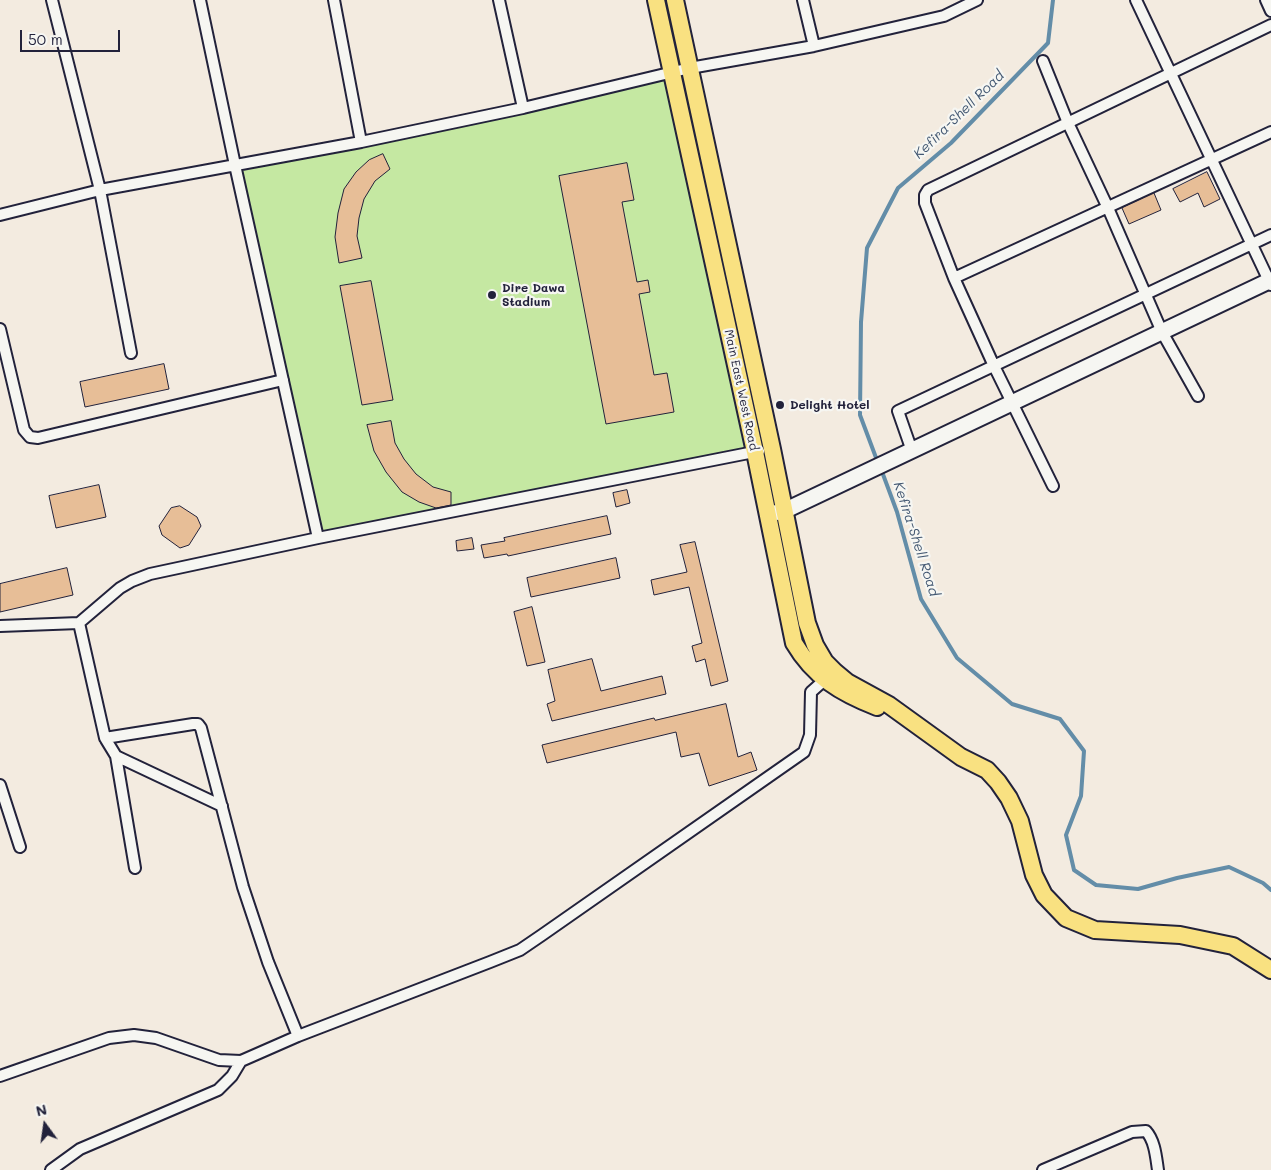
<!DOCTYPE html>
<style>
body{margin:0}
#map{position:relative;width:1271px;height:1170px;overflow:hidden;background:#f3ebe0;font-family:Mali,sans-serif}
canvas{display:block}
.north{position:absolute;left:20px;top:1100px;width:50px;height:50px;-webkit-text-stroke:4px #f6f6f2;paint-order:stroke;rotate:346deg;font-size:14px;font-weight:700;line-height:20px;text-align:center;color:#22223b}
.north::after{content:'';display:block;margin:auto;width:18px;height:22px;background:#22223b;clip-path:polygon(50% 0,100% 100%,50% 72%,0 100%)}
.scale{position:absolute;left:20px;top:30px;width:100px;height:22px;box-sizing:border-box;border:2px solid #22223b;border-top:0;padding-left:6px;font-size:15px;line-height:18px;white-space:nowrap;color:#22223b;-webkit-text-stroke:4px #f6f6f2;paint-order:stroke}
</style>
<div id="map">
<canvas width="1271" height="1170"></canvas>
<div class="north">N</div>
<div class="scale">50 m</div>
</div>
<script>
const c = document.querySelector('canvas').getContext('2d');
c.lineJoin = 'round';
function fillPath(path, color) { c.fillStyle = color; c.fill(path, 'evenodd'); }
function strokePath(path, color, width, dash) { c.strokeStyle = color; c.lineWidth = width; c.lineCap = dash ? 'butt' : 'round'; c.setLineDash(dash || []); c.stroke(path); }
function label(font, color, halo, rows, align = 'center') {
  c.font = font + ' Mali,sans-serif'; c.lineWidth = 4.5; c.setLineDash([]); c.textBaseline = 'middle'; c.strokeStyle = halo; c.fillStyle = color; for (const [text, x, y, turn = 0] of rows) {
    c.save(); c.translate(x, y); c.rotate((+turn || 0) * Math.PI / 180); c.textAlign = isNaN(turn) ? turn : align; if (halo) c.strokeText(text, 0, 0); c.fillText(text, 0, 0); c.restore();
  }
}
fillPath(new Path2D(`
 M671,73L755,452L318,538L235,165Z`), '#c5e8a2');
strokePath(new Path2D(`
 M878,463L860,415L861,322L867,248L898,188L951,143L1048,43L1053,0
 M881,469L897,512L921,599L957,658L1012,704L1060,719L1084,751L1081,796L1066,835L1074,870L1096,885L1138,889L1177,878L1229,867L1263,883L1271,890`), '#638da8', 4);
const building = new Path2D(`
 M383,154L390,169L375,181L364,199L359,218L357,236L362,258L339,263L335,237L338,213L344,189L356,172L369,160Z
 M627,163L634,200L622,202L637,282L648,280L650,292L639,294L654,375L667,373L674,412L606,424L559,176Z
 M1207,172L1220,199L1204,207L1198,193L1180,202L1173,189Z
 M1154,193L1161,210L1129,224L1122,208Z
 M371,281L393,400L362,405L340,286Z
 M164,364L169,389L85,407L80,382Z
 M391,421L395,443L404,459L416,474L433,487L451,492V505L436,508L419,502L402,492L386,472L374,451L367,425Z
 M99,485L106,517L56,528L49,496Z
 M627,490L630,503L616,507L613,493Z
 M180,506L197,517L201,526L189,545L180,548L162,535L159,526L171,508Z
 M607,516L611,534L508,556L507,554L484,558L481,545L505,541L504,538Z
 M472,538L474,549L457,551L456,541Z
 M695,542L728,681L711,686L705,659L696,662L692,646L702,643L689,587L654,595L651,580L687,572L680,545Z
 M616,558L620,578L531,597L527,578Z
 M67,568L73,595L0,612V584Z
 M532,607L545,662L527,666L514,612Z
 M592,659L601,691L662,676L666,694L552,721L547,704L555,701L548,670Z
 M726,704L738,757L751,752L757,770L709,786L699,753L681,757L676,732L547,763L542,745L654,718L655,720Z`);
fillPath(building, '#e7be97');
strokePath(building, '#22223b', 1);
const street = new Path2D(`
 M52,0L100,190L131,353
 M200,0L235,165L318,538
 M334,0L361,142
 M499,0L523,108
 M803,0L814,46
 M1136,0L1271,285
 M1266,0L1271,11
 M1043,61L1068,123L1108,208L1162,332L1198,396
 M0,215L100,190L361,142L523,108L690,68L814,46L944,16L977,0
 M954,278L1271,132
 M0,329L24,430L30,437L38,438L283,380
 M912,451L898,411L1271,235
 M1053,486L994,366L954,278L925,203V195L928,190L1271,25
 M79,623L105,738L116,756L135,868
 M0,626L79,623L120,588L132,581L150,574L318,538L759,451
 M105,738L193,724H198L201,728L243,887L268,962L298,1036
 M116,756L222,806
 M0,785L20,847
 M0,1076L109,1038L134,1035L156,1038L219,1060L241,1061L298,1036L490,962L520,950L542,935L804,752L810,735L811,692L829,676
 M51,1170L80,1149L218,1090L232,1076L241,1061
 M1043,1170L1132,1132L1146,1131C1155,1141 1156,1157 1158,1170`);
const secondary = new Path2D(`
 M774,513L784,511L1271,280`);
const primary = new Path2D(`
 M656,0L755,452L794,643C814,677 841,693 877,707
 M675,0L772,449L807,623L815,645L825,662L835,672L847,682L889,705L961,757L987,770L998,782L1009,798L1020,821L1034,875L1044,895L1066,918L1095,930L1180,935L1233,946L1271,970`);
strokePath(street, '#22223b', 14);
strokePath(secondary, '#22223b', 19);
strokePath(primary, '#22223b', 20);
strokePath(street, '#f6f6f2', 10);
strokePath(secondary, '#f6f6f2', 15);
strokePath(primary, '#f9e181', 16);
for (const [x, y, r, color] of [
 [492,295,5,"#22223b"],
 [780,405,5,"#22223b"]
]) { const dot = new Path2D(); dot.arc(x, y, r, 0, 2 * Math.PI); c.fillStyle = color; c.fill(dot); strokePath(dot, '#f6f6f2', 2); }
label('bold 12px', '#22223b', '#f6f6f2', [
 ["Dire Dawa",502,288],
 ["Stadium",502,302],
 ["Delight Hotel",790,405]
], 'left');
label('12px', '#22223b', '#f6f6f2', [
 ["Main East West Road",741,390,78]
]);
label('italic 14px', '#435872', '#f6f6f2', [
 ["Kefira-Shell Road",959,115,-44],
 ["Kefira-Shell Road",916,539,72]
]);
</script>
